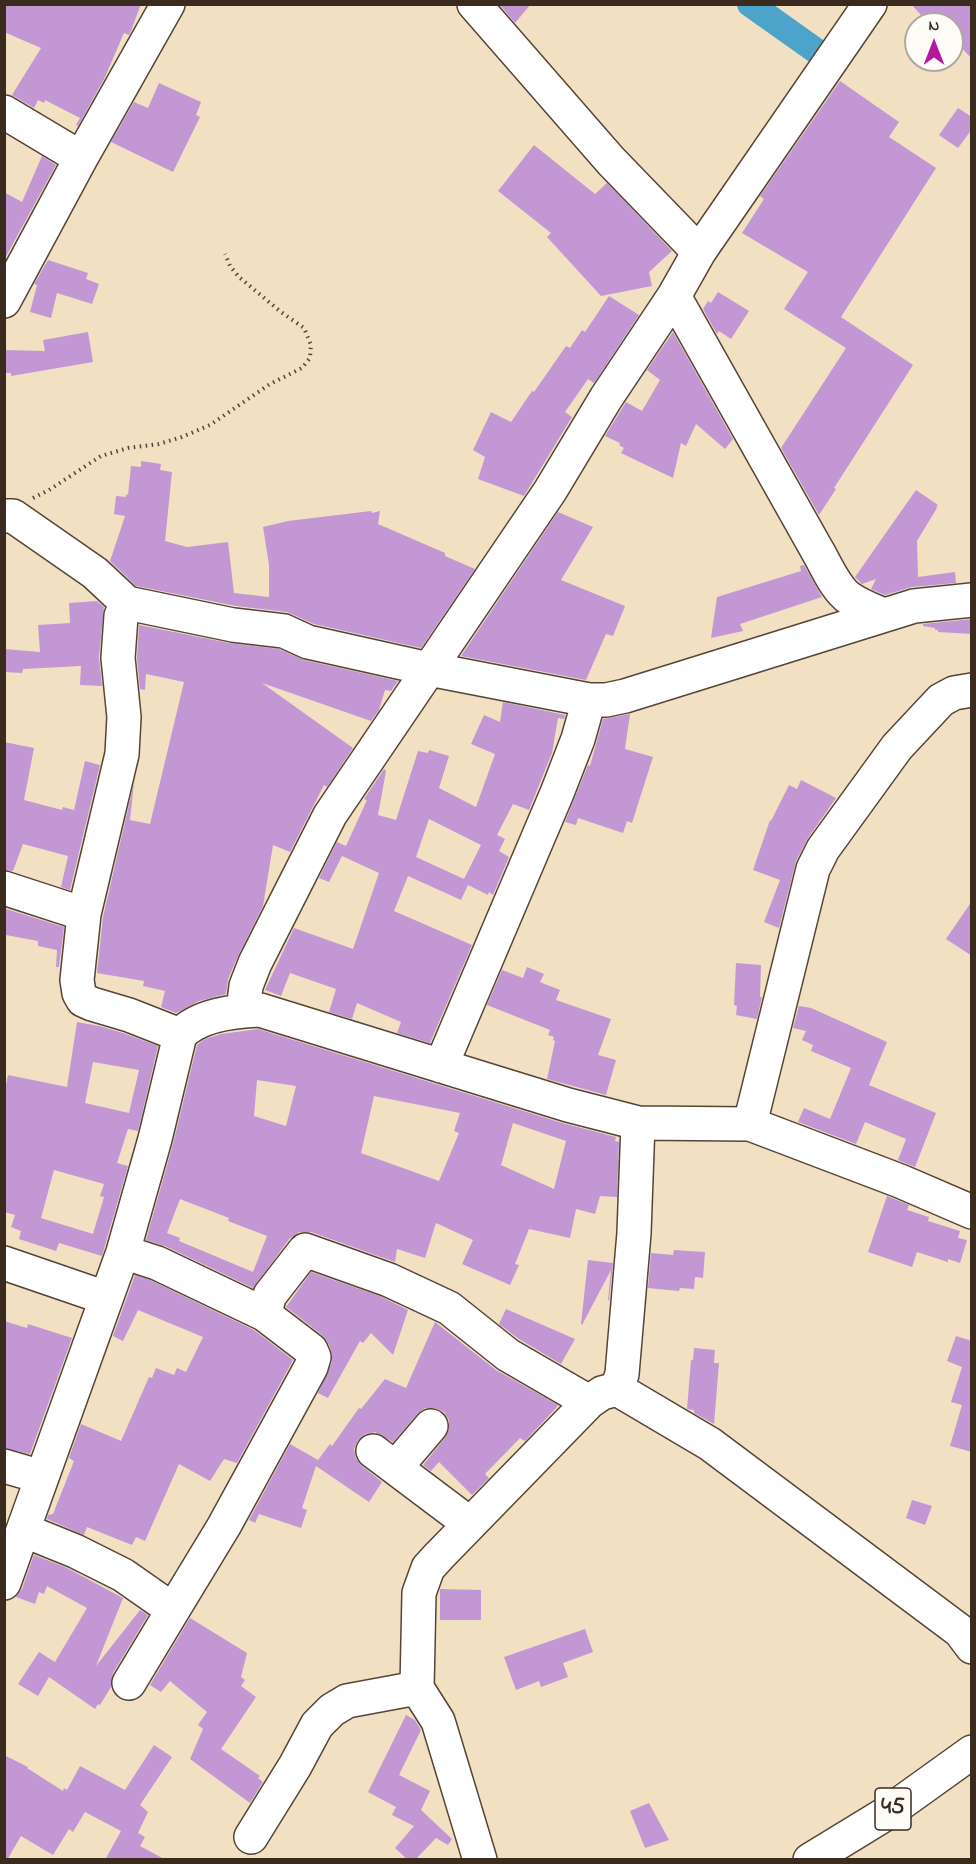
<!DOCTYPE html>
<style>
body{margin:0}
#map{position:relative;width:976px;height:1864px;overflow:hidden;background:#f2e0c3;font-family:"Indie Flower",sans-serif}
canvas{display:block}
.frame{position:absolute;inset:0;border:6px solid #3b2a1e;pointer-events:none}
.north{position:absolute;left:904px;top:12px;width:60px;height:60px;box-sizing:border-box;background:#fdfcf7;border:2px solid #afa8a0;border-radius:50%;rotate:0deg;font-size:16px;font-weight:700;line-height:24px;text-align:center;color:#3b2a1e}
.north::after{content:'';display:block;margin:auto;width:21px;height:27px;background:#b5179e;clip-path:polygon(50% 0,100% 100%,50% 72%,0 100%)}
</style>
<div id="map">
<canvas width="976" height="1864"></canvas>
<div class="frame"></div>
<div class="north">N</div>
</div>
<script>
const c = document.querySelector('canvas').getContext('2d');
c.lineJoin = 'round';
function strokePath(path, color, width, dash) { c.strokeStyle = color; c.lineWidth = width; c.lineCap = dash ? 'butt' : 'round'; c.setLineDash(dash || []); c.stroke(path); }
function fillPath(path, color) { c.fillStyle = color; c.fill(path, 'evenodd'); }
function label(font, color, halo, rows, align = 'center') {
  c.font = font + ' "Indie Flower",sans-serif'; c.lineWidth = 4.5; c.setLineDash([]); c.textBaseline = 'middle'; c.strokeStyle = halo; c.fillStyle = color; for (const [text, x, y, turn = 0] of rows) {
    c.save(); c.translate(x, y); c.rotate((+turn || 0) * Math.PI / 180); c.textAlign = isNaN(turn) ? turn : align; if (halo) c.strokeText(text, 0, 0); c.fillText(text, 0, 0); c.restore();
  }
}
strokePath(new Path2D(`
 M750,4L822,55`), '#4da4ca', 26);
fillPath(new Path2D(`
 M4,4H141L131,31L129,35L124,33L105,77L78,126L76,125L80,118L45,100L44,103L38,100L34,108L12,95L41,48L4,32Z
 M499,4H531L515,23Z
 M911,4H972V59L952,38V24H929Z
 M840,81L899,122L889,137L936,168L841,317L913,365L834,488L836,489L819,515L781,448L846,348L784,309L808,272L742,233L764,199L760,196Z
 M159,83L201,102L196,115L200,117L173,172L111,142L134,102L148,108Z
 M958,108L972,117V129L958,148L939,135Z
 M534,145L595,194L607,183L672,251L649,272L652,286L601,296L547,237L551,233L498,191Z
 M42,156L56,165L4,260V192L22,202Z
 M48,260L88,273L86,279L99,284L92,304L57,293L51,318L30,312L37,285L34,284Z
 M718,292L749,311L731,339L719,331L717,334L703,309L708,301L711,303Z
 M609,296L639,315L594,383L588,379L565,412L572,417L524,496L478,479L485,457L473,450L491,412L511,422L532,391L534,392L566,346L570,348L582,330L585,332Z
 M88,332L93,362L11,376V373H4V350L45,351L43,340Z
 M673,332L733,439L725,449L696,424L686,446L681,443L673,478L621,453L624,448L619,445L620,443L605,436L626,402L642,411L660,380L647,370Z
 M141,461L161,464L160,470L172,472L165,541L187,547L228,542L234,593L269,597V565L263,527L288,521L371,511L372,513L380,511L378,524L445,553V556L475,569L421,648L314,624L287,612L236,606L136,586L110,561L125,516L114,514L116,496L126,497V494L128,495L131,466L141,467Z
 M916,490L938,505L936,507L937,508L917,541L918,577L955,572L956,583L912,587L885,595L871,589L876,579L862,584L855,577Z
 M558,512L593,527L561,580L625,606L613,636L606,634L586,680L461,656Z
 M804,565L822,597L740,624L743,631L711,638L717,597L801,571L800,566Z
 M97,601L104,607L99,657L102,686L80,685L81,666L23,669L22,673L4,672V649L40,652L38,625L70,623L69,603Z
 M972,619V634L938,632V630H935V628L923,626V624Z
 M139,625L229,643L279,649L304,660L398,681L391,691L385,690L379,710L371,721L262,683L353,748L327,787L324,785L290,852L273,845L263,906L238,956L228,979L226,994L199,1001L176,1013L161,1007L165,991L143,986L144,981L97,973L103,917L134,783L130,820L150,824L184,682L146,674L145,690L140,689L137,658Z
 M503,702L565,715L564,719L558,718L552,753L529,810L513,804L497,835L505,839L499,851L509,857L493,895L489,892L488,895L468,885L461,900L408,876L394,911L472,945L430,1043L397,1033L401,1022L357,1003L352,1019L329,1012L336,989L290,973L281,996L265,990L294,928L353,949L379,873L342,856L329,882L319,878L337,842L346,846L367,800L364,799L384,769L386,771L378,815L396,820L418,751L428,753L429,750L449,756L439,788L476,807L495,754L471,744L484,715L500,722ZM429,819L481,845L464,879L416,857Z
 M630,714L625,749L653,757L632,823L627,821L623,833L578,818L576,825L565,822L588,765L590,766L603,719Z
 M4,742L34,748L24,800L62,810L63,807L74,810L85,761L100,765L70,890L61,887L68,856L23,844L13,871L4,870Z
 M801,780L836,798L808,838L796,861L779,928L764,922L780,880L753,870L770,820L771,821L789,785L797,789Z
 M972,901V956L946,939Z
 M6,909L64,927L59,967H56L57,950L38,946V941L6,935Z
 M736,963L761,965L760,997H762L757,1019L736,1015L737,1006L734,1005Z
 M527,967L544,974L540,982L560,990L556,1000L611,1019L598,1055L616,1060L606,1095L547,1079L555,1041L553,1040L554,1037L548,1035L550,1030L487,1005L502,970L523,978Z
 M799,1006L811,1008L887,1042L869,1085L936,1113L915,1167L898,1160L906,1139L865,1122L856,1144L798,1122L804,1108L830,1119L851,1068L811,1051L813,1045L802,1040L806,1031L793,1028Z
 M77,1022L99,1026L123,1033L158,1046L138,1131L128,1129L117,1163L128,1166L102,1256L59,1243L56,1251L19,1239L21,1231L11,1227L15,1215L4,1212V1094L8,1075L67,1087ZM93,1062L139,1070L129,1113L85,1103ZM54,1170L104,1184L100,1196L104,1197L93,1234L41,1218Z
 M258,1029L562,1123L616,1137L615,1141L619,1142L617,1197L600,1196L595,1214L576,1209L570,1238L529,1229L515,1264L519,1265L510,1285L462,1264L473,1240L436,1223L425,1258L397,1249L395,1262L311,1232H299L290,1238L253,1288L165,1246L146,1240L173,1144L197,1045L205,1039L221,1034ZM257,1080L296,1086L286,1126L254,1116ZM374,1096L460,1113L454,1131L459,1133L439,1181L361,1153ZM513,1123L566,1141L554,1189L501,1165ZM180,1199L229,1218L228,1221L267,1236L253,1272L179,1241L180,1238L167,1233Z
 M887,1196L909,1205L907,1210L929,1217L928,1221L960,1231L958,1238L967,1240L960,1263L948,1259V1262L917,1252L912,1267L868,1252Z
 M674,1250L705,1252L703,1278L695,1277L694,1289L680,1288L679,1291L648,1288L651,1253L673,1255Z
 M588,1260L613,1263L609,1301L608,1300L611,1270L582,1325L581,1324Z
 M311,1272L382,1297L408,1310L393,1355L371,1333L363,1343L360,1341L328,1398L318,1393L332,1362L331,1350L328,1343L322,1335L286,1307Z
 M135,1275L150,1280L254,1330L293,1360L237,1463L224,1459L210,1481L179,1464L145,1541L136,1537L132,1545L87,1527L84,1535L47,1519L48,1515L53,1514L74,1461L69,1458L81,1424L121,1441L149,1377L152,1378L156,1368L174,1375L177,1368L186,1372L203,1337L138,1310L123,1341L113,1336Z
 M506,1309L575,1339L561,1364L519,1339L499,1324Z
 M4,1321L27,1328L28,1324L72,1338L30,1454L4,1448Z
 M435,1322L496,1370L558,1405L556,1408L525,1441L520,1438L485,1474L489,1478L472,1495L439,1462L431,1471L423,1465L445,1438L449,1429V1420L444,1412L435,1408H425L417,1414L393,1442L375,1432L365,1434L358,1440L354,1449L356,1459L362,1466L382,1482L369,1502L316,1466L302,1508L307,1510L301,1528L259,1514L255,1523L249,1520L290,1444L318,1460L330,1444L332,1446L359,1408L361,1409L385,1379L406,1388Z
 M956,1336L972,1341V1452L950,1446L962,1405L951,1402L962,1367L947,1361Z
 M694,1348L715,1350L714,1363H719L714,1424L694,1413V1410L687,1409L691,1360H693Z
 M912,1500L932,1506L925,1525L906,1518Z
 M34,1555L67,1568L123,1598L96,1666L140,1610L148,1615L113,1673L111,1687L100,1705L98,1704L95,1709L49,1677L38,1696L18,1684L39,1652L55,1662L87,1608L47,1586L44,1594L39,1592L35,1604L16,1597L22,1589Z
 M440,1589L481,1590V1620H440Z
 M190,1618L247,1653L241,1677L245,1680L241,1686L256,1697L221,1749L260,1776L258,1778L263,1782L250,1803L190,1759L203,1729L198,1725L207,1712L170,1681L161,1692L150,1685Z
 M585,1629L593,1652L563,1663L568,1677L541,1687L539,1681L516,1690L504,1657Z
 M406,1715L415,1720L421,1730L399,1775L430,1791L421,1810L452,1839L448,1845L436,1838L415,1860H408L395,1848L414,1826L392,1815L396,1807L368,1792Z
 M154,1745L172,1757L140,1805L148,1812L138,1833L145,1837L140,1846L166,1860H105L121,1831L85,1812L73,1832L69,1829L53,1855L21,1836L7,1860H4V1755L28,1767L27,1768L63,1791L64,1788L67,1790L80,1766L125,1790Z
 M649,1803L669,1840L645,1848L630,1811Z`), '#c397d3');
const minor = new Path2D(`
 M474,4L611,161L699,252
 M4,112L81,158
 M674,296L817,550C826,565 835,588 849,598C860,606 872,610 884,615
 M4,301L81,158L168,4
 M4,516H13L95,573L127,603L233,625L284,631L308,642L429,669L589,700H606L625,696L914,606L972,600
 M127,603L121,616L118,658L124,717L122,754L84,914L77,980L79,993L83,1000L92,1004L129,1015L180,1035
 M4,888L84,914
 M243,1011L246,986L255,963L330,815L550,491L606,398L674,296L699,252L870,4
 M441,1066L557,793L578,739L589,700
 M750,1124L813,869L823,849L897,747L941,700L954,693L972,690
 M4,1263L106,1298
 M264,1314L270,1295L305,1250L389,1280L449,1308L508,1355L589,1402
 M617,1389L622,1374L634,1233L638,1123
 M373,1451L470,1524
 M4,1466L42,1477
 M396,1467L431,1426
 M23,1530L75,1551L123,1575L173,1610L224,1526L311,1367L314,1357L311,1350L264,1314L157,1263L123,1252
 M4,1583L123,1252L155,1139L180,1035C198,1015 233,1011 260,1010L568,1105L638,1123L750,1124L900,1181L972,1212
 M129,1683L173,1610
 M251,1837L295,1766L317,1725L332,1710L347,1701L417,1688
 M480,1860L438,1721L417,1688L419,1593L428,1568L439,1556L589,1402L602,1393L617,1389L710,1444L960,1631L972,1647`);
const major = new Path2D(`
 M810,1860L887,1813L972,1752`);
strokePath(minor, '#564537', 36);
strokePath(major, '#564537', 36);
strokePath(new Path2D(`
 M33,498L49,490L101,456L128,448L159,444L182,437L210,425L270,384L302,368L310,358L311,345L304,328L281,312L239,277L230,266L225,254`), '#564537', 4, [1.5, 4.5]);
strokePath(minor, '#fff', 33);
strokePath(major, '#fff', 33);
for (const [x, y, w] of [
 [893,1809,36]
]) { const box = new Path2D(); box.roundRect(x - w / 2, y - 21, w, 42, 4.5); c.fillStyle = '#fdfcf7'; c.fill(box); strokePath(box, '#3b2a1e', 1.5); }
label('bold 24px', '#3b2a1e', null, [
 ["45",893,1809]
]);
</script>
